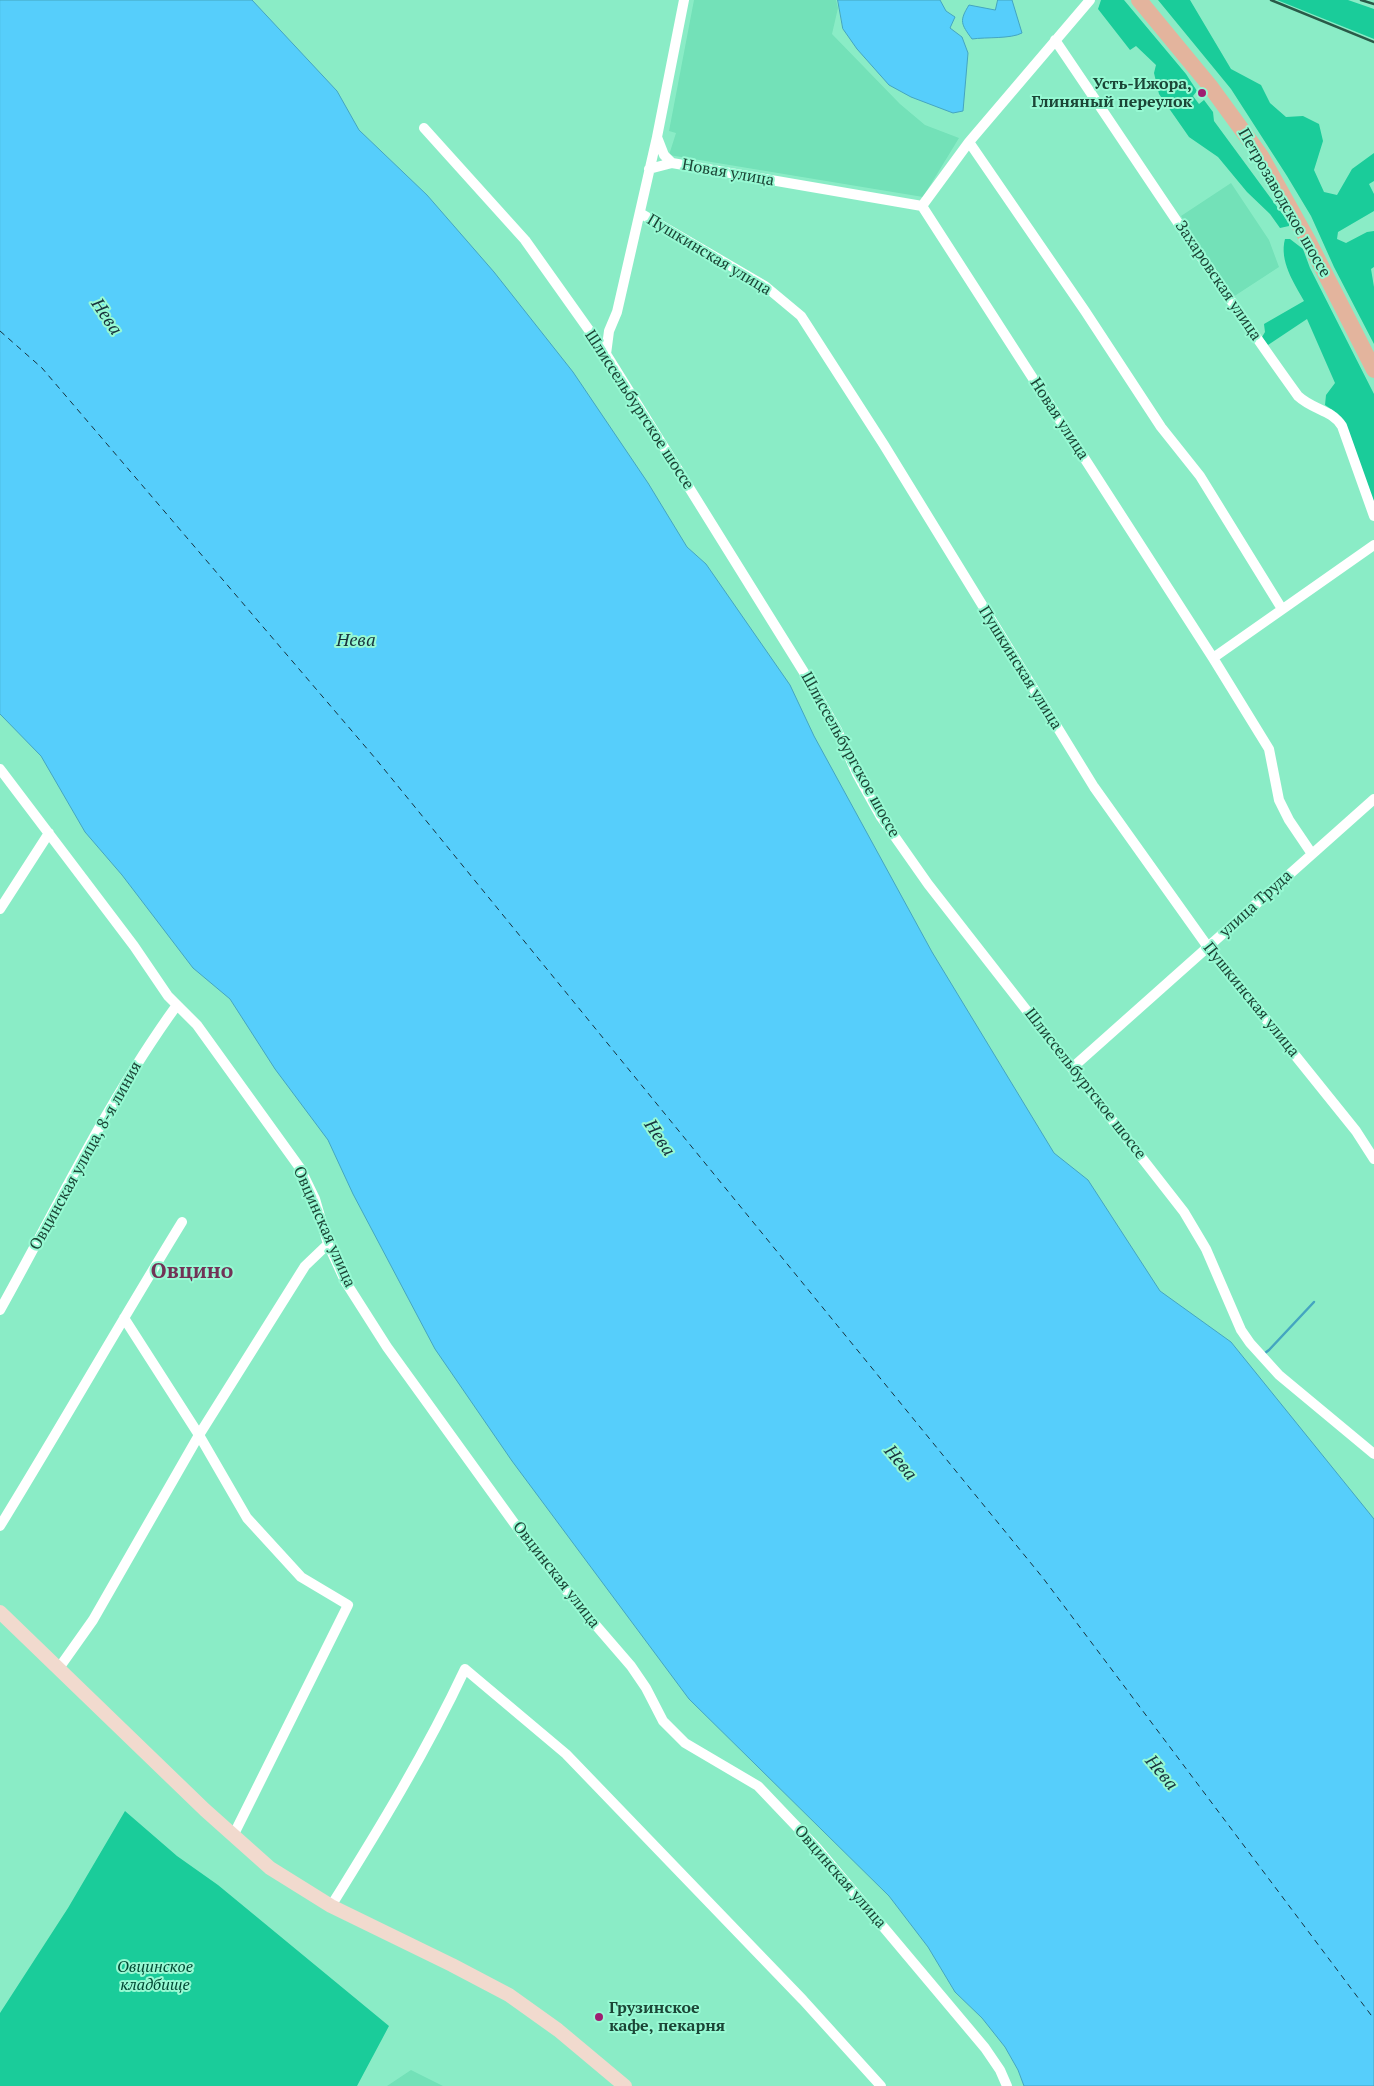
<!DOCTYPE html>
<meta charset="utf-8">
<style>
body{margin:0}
canvas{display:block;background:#8aecc6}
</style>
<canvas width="1374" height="2086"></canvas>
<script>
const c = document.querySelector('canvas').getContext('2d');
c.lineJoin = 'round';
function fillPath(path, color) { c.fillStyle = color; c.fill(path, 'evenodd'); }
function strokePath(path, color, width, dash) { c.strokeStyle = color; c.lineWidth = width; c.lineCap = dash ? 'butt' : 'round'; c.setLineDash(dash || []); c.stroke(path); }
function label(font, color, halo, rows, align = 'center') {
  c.font = font + ' "PT Serif",serif'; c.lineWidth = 4; c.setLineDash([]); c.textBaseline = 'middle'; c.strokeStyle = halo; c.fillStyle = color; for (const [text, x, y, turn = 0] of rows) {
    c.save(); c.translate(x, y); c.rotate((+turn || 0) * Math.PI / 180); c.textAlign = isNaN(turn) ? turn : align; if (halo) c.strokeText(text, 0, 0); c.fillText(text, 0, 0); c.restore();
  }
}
fillPath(new Path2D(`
 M694,0H836L838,8L832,34L900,104L925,125L959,138L923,197L669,155L676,133L669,131Z
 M1231,183L1269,240L1279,267L1233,297L1181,216Z
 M411,2070L443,2086H387Z`), '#73e1b8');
fillPath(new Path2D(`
 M1101,0H1124L1186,74L1197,91L1193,96L1199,104L1204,100L1213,112L1214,121L1289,223V226L1280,228L1270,214L1247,192L1218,157L1189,137L1159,94L1154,73L1156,65L1136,46L1130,50L1098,9Z
 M1158,0H1190L1231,69L1261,85L1270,103L1286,117L1303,116L1319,124L1323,141L1314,170L1324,192L1337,195L1352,169L1374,153V181L1369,184L1374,194V211L1338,232L1337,239L1346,243L1367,232L1374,231V267L1371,269L1374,287V344L1334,267L1311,216L1287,176L1231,89Z
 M1277,0H1348L1374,9V39Z
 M1285,239H1290L1303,249L1310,268L1374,394V503L1345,423L1337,413L1325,405L1326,395L1335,383L1307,319L1268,345L1262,337L1265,332L1264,324L1304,301C1294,283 1279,261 1285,239Z
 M125,1811L177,1856L218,1885L389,2026L357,2086H0V2013L68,1908Z`), '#1acc9a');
const water = new Path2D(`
 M0,0H252L337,91L359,130L427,195L494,272L573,372L648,483L687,547L706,564L790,685L814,736L932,952L1054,1153L1088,1180L1160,1291L1231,1342L1374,1519V2086H1024L1018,2070L1005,2047L982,2018L955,1992L928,1947L889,1896L689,1699L512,1461L435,1349L353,1194L328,1140L275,1069L230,999L193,968L122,875L85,832L41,756L0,714Z
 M838,0H940L946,11L955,17L950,28L962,37L968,53L963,111L953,113L911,97L889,85L857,49L843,29Z
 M998,0H1012L1022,33C1011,39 986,37 972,39C961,24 959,21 969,5L995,10Z`);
fillPath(water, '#56cefb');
strokePath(water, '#44a5c0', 1);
strokePath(new Path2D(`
 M1265,1353L1269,1350L1314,1302`), '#44a5c0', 2.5);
strokePath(new Path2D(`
 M0,331L42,368L375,758L1043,1578L1374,2019`), '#19333e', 1, [6, 5]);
strokePath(new Path2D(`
 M1055,40C1136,159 1214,280 1298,396C1313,410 1332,410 1342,426L1374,516
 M424,128L525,240L606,354L805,674L837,730L857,774L881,817L928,884L1184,1212L1206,1249L1241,1330L1250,1343L1279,1375L1374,1454
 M657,137L664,155L672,163
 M969,142L1085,311L1161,427L1200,476L1282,609
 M649,169L672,163L922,206L1213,658L1269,749L1279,800L1289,820L1312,854
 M922,206L969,142L1090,0
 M640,213L765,286L801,316L884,445L1094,787L1208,947L1356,1131L1374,1159
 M606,354L609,331L617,312L657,137L684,0
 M1213,658L1374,545
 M0,769L134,946L168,996L197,1025L300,1168L315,1199L328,1244L345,1281L387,1347L522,1534L574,1600L631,1666L646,1688L663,1721L685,1743L758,1786L817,1848L985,2048L1000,2070L1007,2086
 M0,909L49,833
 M1072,1068L1374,799
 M0,1310C57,1208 108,1100 177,1005
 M124,1318L199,1435L247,1518L301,1577L348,1605L233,1836
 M0,1526C62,1425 120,1323 182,1222
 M59,1668L93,1620L199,1435L305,1266L328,1244
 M331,1906C379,1829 426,1752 465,1669L566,1754L803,2000L881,2086`), '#fff', 10);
strokePath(new Path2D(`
 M0,1612L205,1810L270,1868L331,1906L452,1965L509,1995L558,2030L625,2086`), '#f1dace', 14);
strokePath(new Path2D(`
 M1139,0L1210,86L1261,156L1310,244L1374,370`), '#e3b49d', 16);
strokePath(new Path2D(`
 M1271,0L1374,42
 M1361,0L1374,4`), '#295a48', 2.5);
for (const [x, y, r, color] of [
 [1202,93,5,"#9e1e71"],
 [599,2017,5,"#9e1e71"]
]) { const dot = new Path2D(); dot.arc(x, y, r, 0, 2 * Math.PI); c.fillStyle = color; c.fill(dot); strokePath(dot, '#97f9d3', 2); }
label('bold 16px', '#1b4536', '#97f9d3', [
 ["Усть-Ижора,",1192,84],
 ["Глиняный переулок",1192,102],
 ["Грузинское",609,2008,"left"],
 ["кафе, пекарня",609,2026,"left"]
], 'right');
label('16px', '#1b4536', '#97f9d3', [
 ["Новая улица",728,173,10],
 ["Петрозаводское шоссе",1284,203,60],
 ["Пушкинская улица",709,255,31],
 ["Захаровская улица",1218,281,56],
 ["Шлиссельбургское шоссе",639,410,57],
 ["Новая улица",1059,419,57],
 ["Пушкинская улица",1020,668,58],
 ["Шлиссельбургское шоссе",850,755,61],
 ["улица Труда",1256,904,-42],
 ["Пушкинская улица",1251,1000,51],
 ["Шлиссельбургское шоссе",1085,1084,52],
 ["Овцинская улица, 8-я линия",86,1156,-61],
 ["Овцинская улица",324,1227,66],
 ["Овцинская улица",556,1575,52],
 ["Овцинская улица",840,1877,49]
]);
label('italic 16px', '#004833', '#97f9d3', [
 ["Овцинское",155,1967],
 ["кладбище",155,1985]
]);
label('italic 18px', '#19333e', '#97f9d3', [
 ["Нева",106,317,56],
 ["Нева",356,641],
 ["Нева",659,1138,56],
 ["Нева",900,1463,50],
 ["Нева",1161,1773,50]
]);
label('bold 21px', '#713256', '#97f9d3', [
 ["Овцино",192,1272]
]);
</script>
